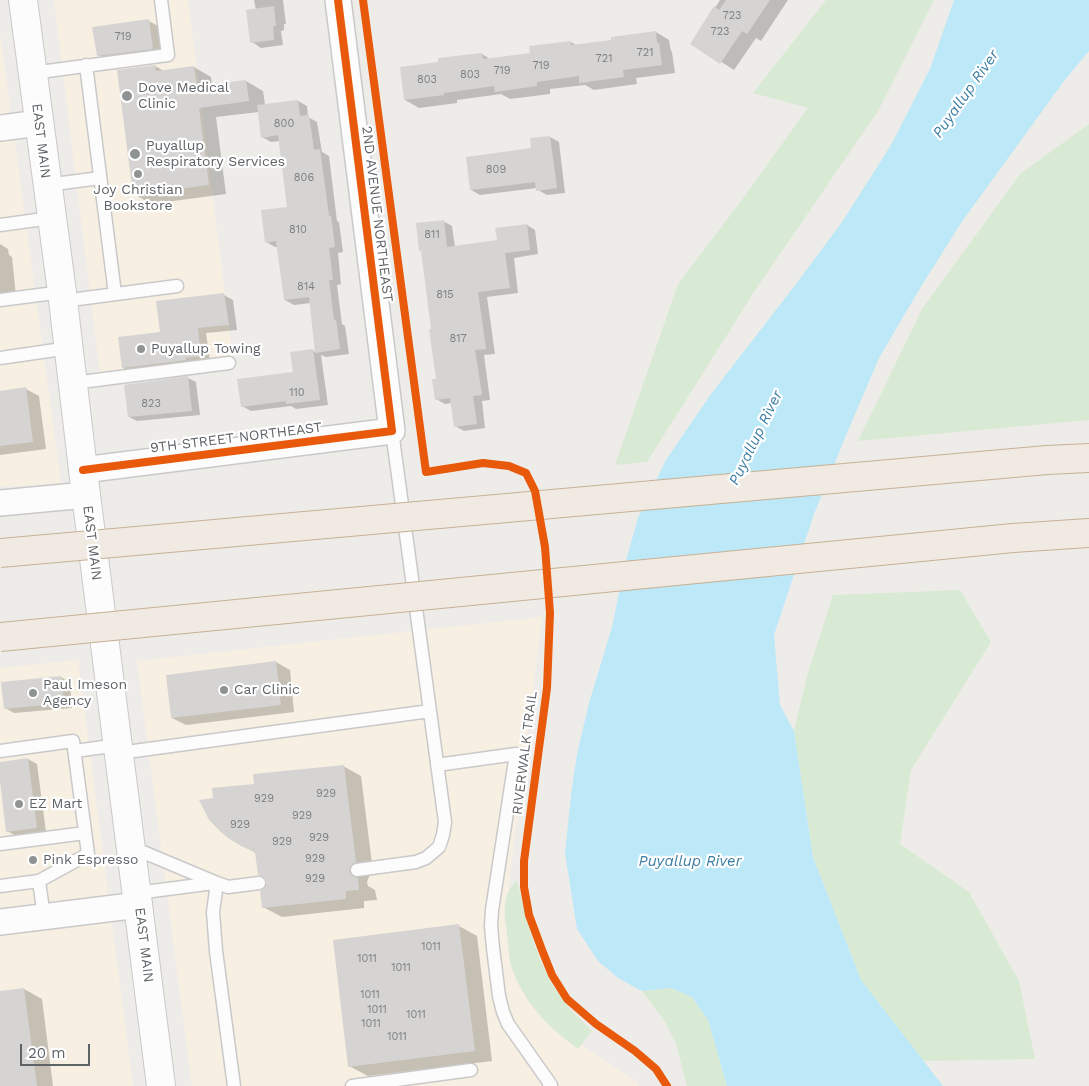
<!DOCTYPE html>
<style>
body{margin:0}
#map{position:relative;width:1089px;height:1086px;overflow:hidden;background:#eeece8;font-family:"Work Sans",sans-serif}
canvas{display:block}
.scale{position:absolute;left:20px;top:1044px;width:70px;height:22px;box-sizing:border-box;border:2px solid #5e6367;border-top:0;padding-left:6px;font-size:15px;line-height:18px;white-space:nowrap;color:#5e6367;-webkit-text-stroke:4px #fff;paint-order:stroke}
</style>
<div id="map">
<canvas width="1089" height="1086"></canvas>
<div class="scale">20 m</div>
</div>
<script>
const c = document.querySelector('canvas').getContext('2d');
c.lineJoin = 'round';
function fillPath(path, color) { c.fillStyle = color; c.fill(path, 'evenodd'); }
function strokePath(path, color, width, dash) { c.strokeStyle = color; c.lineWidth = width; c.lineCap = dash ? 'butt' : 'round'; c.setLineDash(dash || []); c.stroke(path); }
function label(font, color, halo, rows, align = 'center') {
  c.font = font + ' "Work Sans",sans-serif'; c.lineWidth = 4.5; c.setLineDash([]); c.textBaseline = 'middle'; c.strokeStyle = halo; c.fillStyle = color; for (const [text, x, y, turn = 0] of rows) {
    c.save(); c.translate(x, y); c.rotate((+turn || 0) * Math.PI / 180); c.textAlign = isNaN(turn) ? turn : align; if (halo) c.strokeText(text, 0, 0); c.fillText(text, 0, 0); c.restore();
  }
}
fillPath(new Path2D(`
 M54,0H188L234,366L101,382Z
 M0,32L61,483L0,487Z
 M542,617L509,883L514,960L569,1037L638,1083L639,1086H192L137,661Z
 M78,660L133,1086H0V668Z`), '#f7efe2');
fillPath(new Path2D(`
 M826,0H934L878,111L754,292L647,462L615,465L678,284L741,201L808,108L753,93Z
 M1089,124V420L858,441L922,309L1020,174Z
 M960,590L991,642L911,770L900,844L969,892L1019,981L1035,1059L923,1061L861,980L813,857L794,731L807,676L833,595Z
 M517,880C526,919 538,968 563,1000C571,1011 582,1021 592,1031L578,1049C547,1026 524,1003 511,966C508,954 508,939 506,927C504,909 503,893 517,880Z
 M671,988L692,997L708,1020L727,1086H687L676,1044L666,1023L642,991Z`), '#d9ead4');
fillPath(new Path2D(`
 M954,0H1089V51L1064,81L961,223L922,285L879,358L847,433L814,514L774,635L780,705L794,731L813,857L861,980L943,1086H727L708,1020L692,997L671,988L642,991L618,978L598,961L577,929L565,853L572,787L577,754L589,703L612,627L625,564L638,518L666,460L711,394L796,284L842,222L891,145L930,69Z`), '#bde8f8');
fillPath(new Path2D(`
 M254,0H283L286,24H284V30L281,31L283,45L261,48L252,42L256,10Z
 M720,0H788L761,41L756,38L734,70L692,43Z
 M149,21L158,26L161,53L107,60L98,55Z
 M656,32L669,40L671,51L672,52L675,73L636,78L637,84L594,90L585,85L550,89V94L510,99L501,94L457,100V103L419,108L405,100L440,64L482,54L490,59L531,54L571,42L576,45L613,41Z
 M155,66L164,71L194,67L211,77L212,85L246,81L263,91L265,105L298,101L307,106L308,117L317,122L322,152L329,156L337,221L339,222L343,252L338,253L341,284L337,285L342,324L345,326L349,354L326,357L321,355L328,405L296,409L291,406L251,411L242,406L294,373L312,350L317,353L311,303L294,305L285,300L278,247H275L266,242L289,208L280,141L271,142L262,137L259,112L216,117L226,194L151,204L134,194Z
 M550,137L559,142L565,193L547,195L538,190L537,188L480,195L471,190Z
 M443,221L452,226L455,247L498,242L527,225L535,230L538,254L514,258L518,293L487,297L495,354L484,355L490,400L482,401L485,428L464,431L455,426L452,403L445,404L436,399L437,380L432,330Z
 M0,244L8,249L9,255L12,257L16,296L0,298Z
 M224,295L233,300L237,330L206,333L210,361L132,373L123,368L161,334Z
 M188,378L196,382L200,415L137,421L129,417Z
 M26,389L39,396L46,449L0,455V392Z
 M276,662L290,670L294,712L186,725L172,718Z
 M61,677L70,683L72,708L14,713L5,708Z
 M28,759L37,764L46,832L16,836L7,831L0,763Z
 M343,766L361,776L373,872L370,874L367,882L368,886L375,890L377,900L364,901V908L282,917L263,907L265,890L268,882L257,854L229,837L215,799L256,785Z
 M459,926L477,936L492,1061L368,1076L349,1066Z
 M24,989L42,999L53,1086H0V992Z`), '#0003');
fillPath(new Path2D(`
 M726,0H770L747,34L742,31L720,64L690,44L714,6L719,10Z
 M274,6L276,26H273L274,40L250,43L246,10Z
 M149,19L153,49L97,56L92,27Z
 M656,31L657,43H659L662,65L623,70L624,77L579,83V76L537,82V86L495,92L494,86L444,93V95L404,100L400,67L438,62V58L482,53L483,59L530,53L529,46L571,41V45L611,40V37Z
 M155,65L156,71L194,66L197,86L246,80L249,101L199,108L209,185L133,195L117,70Z
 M298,100L300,116L309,115L314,150L320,149L329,216H331L335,247L329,248L333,280H329L334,320H336L340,349L315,353L309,297L284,300L276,241L265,243L261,210L287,207L278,135L261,138L257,105Z
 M550,136L557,188L536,191L535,182L470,190L466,157L531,148L530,138Z
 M444,220L447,247L497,240L495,228L527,224L530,250L505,253L510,288L478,292L486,349L475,350L482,395L473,396L477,424L454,427L450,398L435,400L432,379H436L429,329H431L421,251H419L416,223Z
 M224,293L229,325L198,328L201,356L186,358V360L122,368L118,337L160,332L156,301Z
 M313,349L320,400L286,404V401L241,407L237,379L293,372L290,352Z
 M188,376L192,411L128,417L124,385Z
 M26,387L33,442L0,446V391Z
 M276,661L281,705L171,718L166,675Z
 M61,676L64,703L4,709L1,682Z
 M28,758L37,828L6,832L0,781V762Z
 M344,765L356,862L352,864L349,871L351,875L358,878L359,890L346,891V899L262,908L260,891L264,889L267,882L265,878L258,875L255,852L241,846L228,838L221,832L209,820L199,800L213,798L212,788L254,784L253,774Z
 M459,924L475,1051L348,1067L333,940Z
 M24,988L37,1086H0V991Z`), '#d6d4d2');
const service = new Path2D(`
 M86,65L115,294
 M32,73L168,55L161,0
 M47,185L100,178
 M0,225L51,218
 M0,300L62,292
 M63,301L177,286
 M0,358L69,348
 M73,383L229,363
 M0,751L73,741L88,854L39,881L0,886
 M75,751L118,745
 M119,753L430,711
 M437,765L516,754L492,910L491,926L493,948L499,996L503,1012L508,1024L551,1085L549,1086
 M0,844L85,833
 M131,847L217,883L228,887L259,883
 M357,870L416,862L426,858L439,847L443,835L445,822L392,431
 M39,881L44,917
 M217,883L213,912L216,951L234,1086
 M137,893L214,883
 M352,1086L471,1070`);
const minor = new Path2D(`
 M0,128L39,123
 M83,470L392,431L338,0
 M0,503L86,495
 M0,922L139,905`);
const secondary = new Path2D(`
 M23,0L62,292L86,495L161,1086`);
const motorway = new Path2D(`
 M1047,460L1089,458
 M1013,538L1089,533`);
strokePath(service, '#cac9c9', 15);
strokePath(minor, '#cac9c9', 28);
strokePath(secondary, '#c9c9c9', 30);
strokePath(motorway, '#c7b094', 30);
strokePath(service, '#fcfcfc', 12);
strokePath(minor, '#fcfcfc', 25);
strokePath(secondary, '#fcfcfc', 28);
strokePath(motorway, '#f0eae2', 28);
const motorwayBridge = new Path2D(`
 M0,553L1047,460
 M0,637L1013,538`);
strokePath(motorwayBridge, '#c7b094', 30, []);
strokePath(motorwayBridge, '#f0eae2', 28);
strokePath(new Path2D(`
 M363,0L426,472L483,463L509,466L526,473L535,491L545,547L550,613L547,688L524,861V887L529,915L542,950L552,975L567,999L596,1024L635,1051L656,1069L667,1086
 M83,470L392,431L338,0`), '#e8590c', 8);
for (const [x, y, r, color] of [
 [127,96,6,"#909394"],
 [135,154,6,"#909394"],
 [138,174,5,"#909394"],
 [141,349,5,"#909394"],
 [224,690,5,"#909394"],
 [33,693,5,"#909394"],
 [19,804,5,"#909394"],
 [33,860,5,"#909394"]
]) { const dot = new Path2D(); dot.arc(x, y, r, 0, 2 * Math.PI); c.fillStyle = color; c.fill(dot); strokePath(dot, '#fff', 2); }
label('11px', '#7d8083', null, [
 ["723",732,16],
 ["723",720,32],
 ["719",123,37],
 ["721",645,53],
 ["721",604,59],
 ["719",541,66],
 ["719",502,71],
 ["803",470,75],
 ["803",427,80],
 ["800",284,124],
 ["809",496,170],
 ["806",304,178],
 ["810",298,230],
 ["811",432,235],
 ["814",306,287],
 ["815",445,295],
 ["817",458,339],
 ["110",297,393],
 ["823",151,404],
 ["929",326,794],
 ["929",264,799],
 ["929",302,816],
 ["929",240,825],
 ["929",319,838],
 ["929",282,842],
 ["929",315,859],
 ["929",315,879],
 ["1011",431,947],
 ["1011",367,959],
 ["1011",401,968],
 ["1011",370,995],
 ["1011",377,1010],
 ["1011",416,1015],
 ["1011",371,1024],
 ["1011",397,1037]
]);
label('14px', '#5e6367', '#fff', [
 ["Dove Medical",138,88],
 ["Clinic",138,104],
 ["Puyallup",146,146],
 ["Respiratory Services",146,162],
 ["Joy Christian",138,190,"center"],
 ["Bookstore",138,206,"center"],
 ["Puyallup Towing",151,349],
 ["Paul Imeson",43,685],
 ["Agency",43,701],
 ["Car Clinic",234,690],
 ["EZ Mart",29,804],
 ["Pink Espresso",43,860]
], 'left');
label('14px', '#5e6367', '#fff', [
 ["EAST MAIN",41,141,83],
 ["2ND AVENUE NORTHEAST",377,214,83],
 ["9TH STREET NORTHEAST",236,438,-7],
 ["EAST MAIN",92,543,83],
 ["RIVERWALK TRAIL",525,753,-83],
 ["EAST MAIN",144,945,83]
]);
label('italic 15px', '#3b7da3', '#fff', [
 ["Puyallup River",966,94,-55],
 ["Puyallup River",756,438,-64],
 ["Puyallup River",690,862]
]);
</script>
